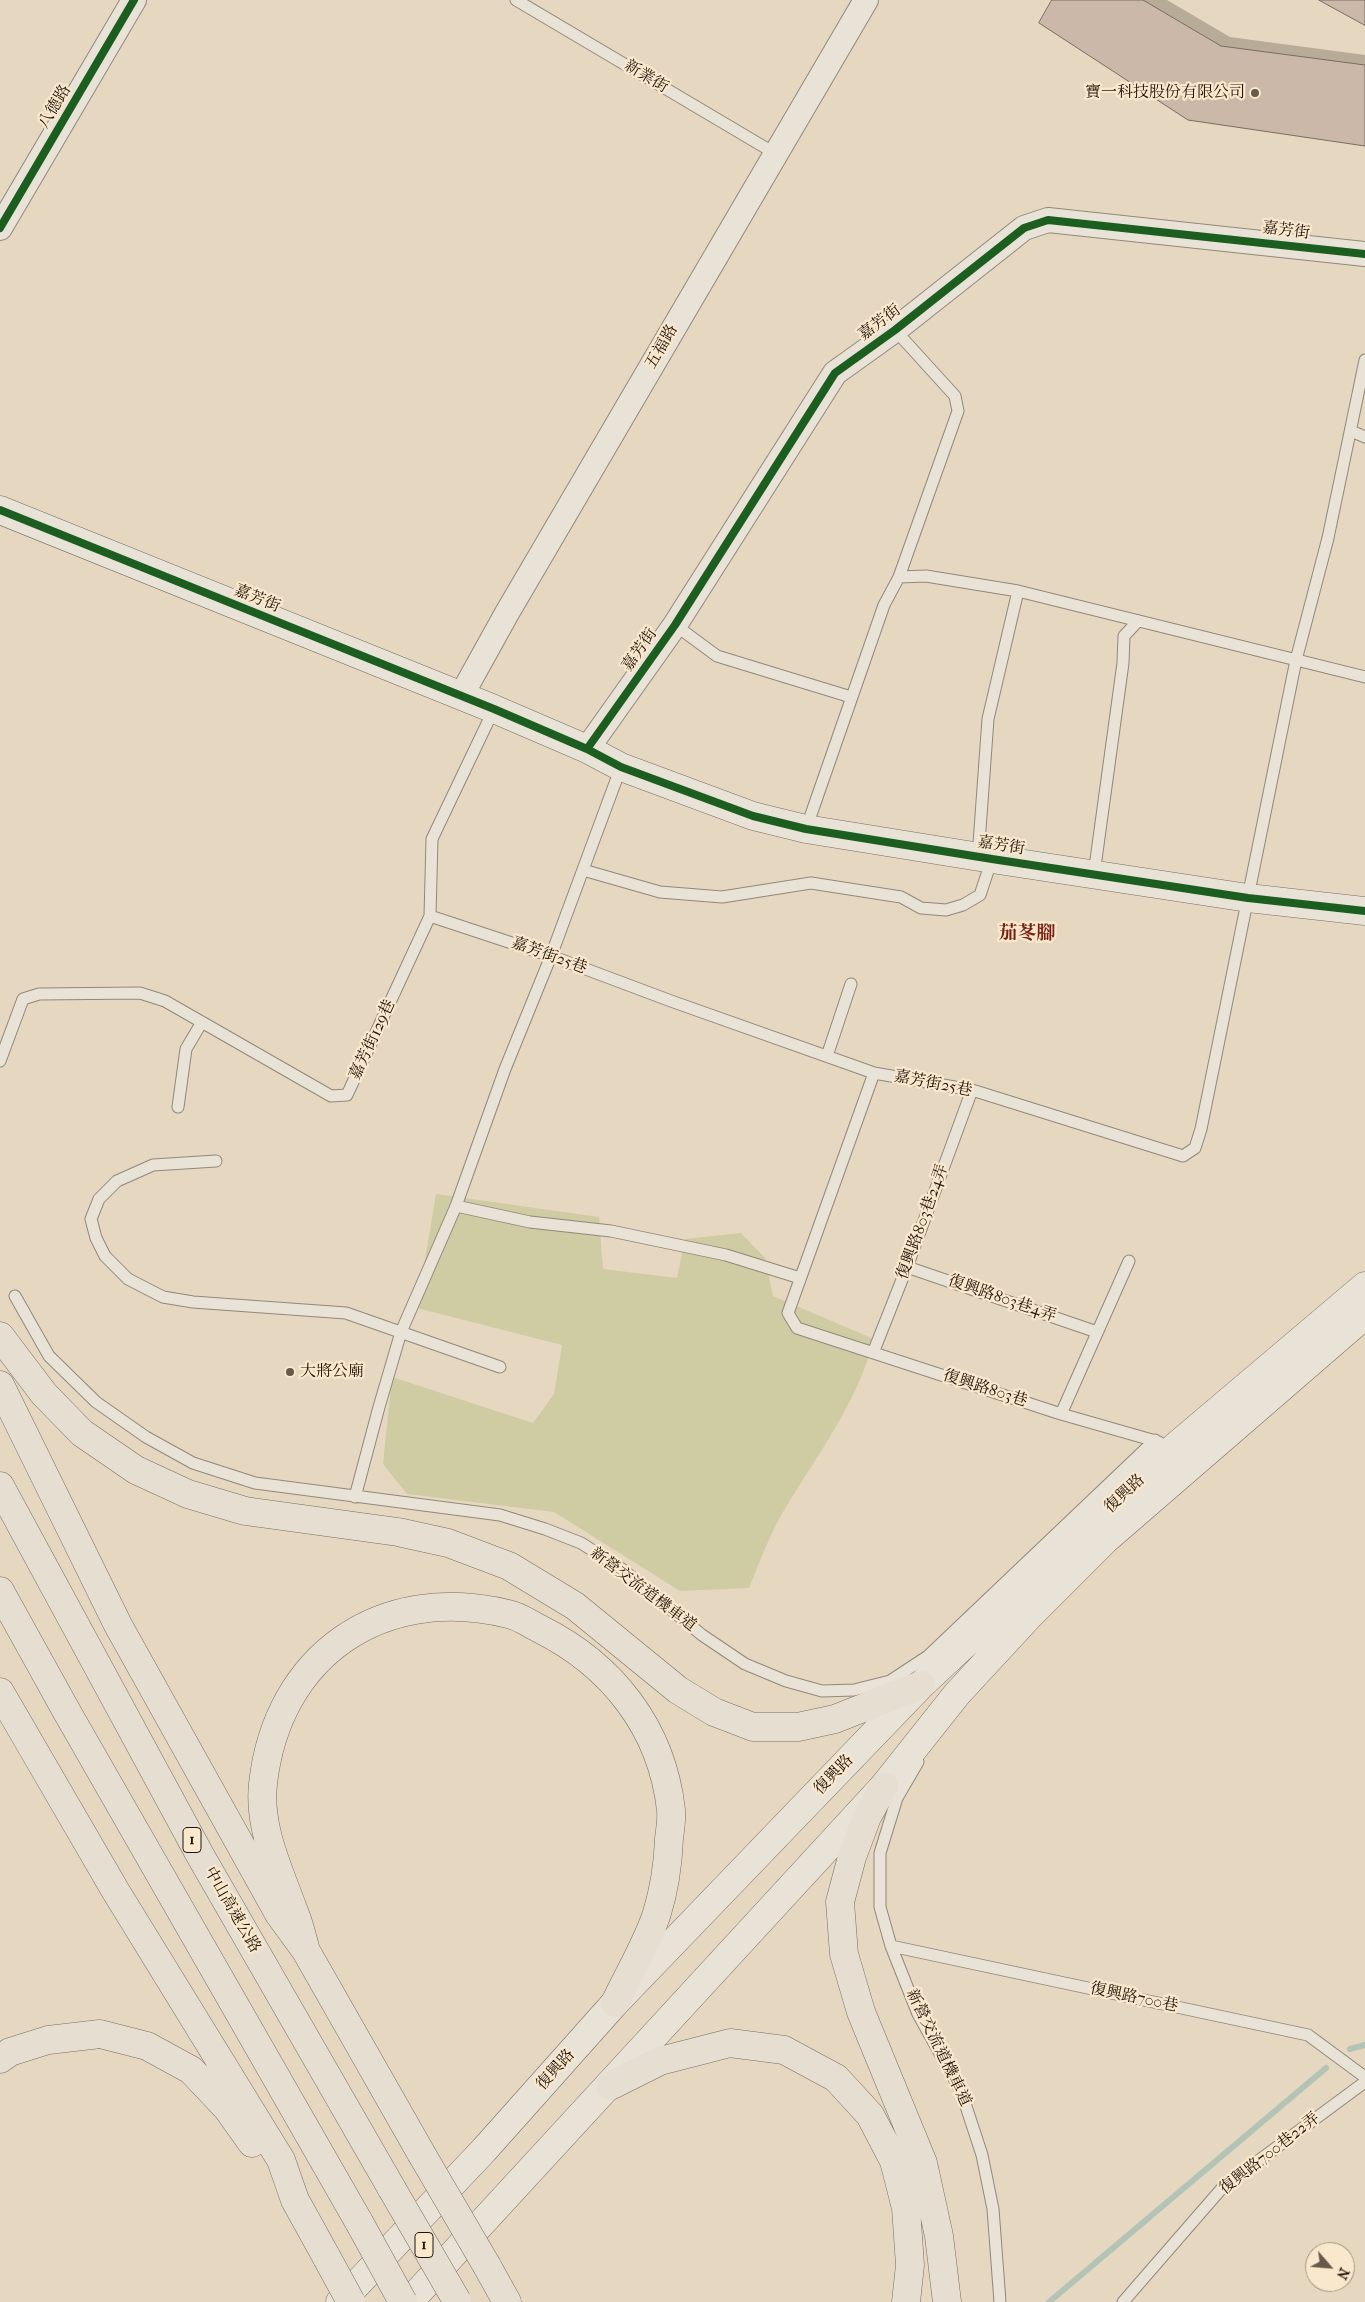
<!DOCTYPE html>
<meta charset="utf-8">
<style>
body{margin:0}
#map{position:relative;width:1365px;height:2302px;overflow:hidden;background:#e6d8c0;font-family:"IM FELL French Canon",serif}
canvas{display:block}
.north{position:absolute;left:1305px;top:2242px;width:50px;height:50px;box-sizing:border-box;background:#f9e8cc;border:1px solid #a3937f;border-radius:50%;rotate:117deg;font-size:14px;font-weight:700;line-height:20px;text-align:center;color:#22140c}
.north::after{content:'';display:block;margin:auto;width:18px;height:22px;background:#67594b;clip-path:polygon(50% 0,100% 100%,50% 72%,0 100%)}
</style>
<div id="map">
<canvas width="1365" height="2302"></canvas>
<div class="north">N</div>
</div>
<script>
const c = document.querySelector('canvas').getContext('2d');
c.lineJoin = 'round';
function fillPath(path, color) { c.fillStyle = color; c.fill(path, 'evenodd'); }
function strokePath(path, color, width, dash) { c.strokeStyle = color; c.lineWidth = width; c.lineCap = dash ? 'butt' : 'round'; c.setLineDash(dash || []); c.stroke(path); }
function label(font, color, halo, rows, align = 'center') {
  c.font = font + ' "IM FELL French Canon","Noto Serif TC",serif'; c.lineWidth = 4.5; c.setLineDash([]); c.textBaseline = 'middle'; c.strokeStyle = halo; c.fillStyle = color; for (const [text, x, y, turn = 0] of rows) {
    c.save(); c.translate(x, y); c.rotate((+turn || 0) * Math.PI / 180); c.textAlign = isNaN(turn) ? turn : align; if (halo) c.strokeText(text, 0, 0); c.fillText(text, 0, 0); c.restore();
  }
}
fillPath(new Path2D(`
 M436,1194L599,1217L603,1269L677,1278L685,1239L741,1233L765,1258L773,1296L874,1339C857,1406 812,1461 778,1521C767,1542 758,1566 749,1588L680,1591L554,1512L407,1494L383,1464L392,1377L533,1423L554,1394L562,1345L417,1308Z`), '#cfcba2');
fillPath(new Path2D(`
 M1054,0H1167L1230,37L1365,55V145Z`), '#0003');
strokePath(new Path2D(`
 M1350,2049L1365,2045
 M1049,2302L1326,2068`), '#b3c3b6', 6);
const building = new Path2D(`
 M1052,0H1143L1221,46L1365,65V146L1188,120L1039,23Z
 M1319,0H1365V25Z`);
fillPath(building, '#ccb8a8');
strokePath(building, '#766d61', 1);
const lane = new Path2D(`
 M516,0L776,154
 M1351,431L1365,437
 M899,577L926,576L1018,591L1365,677
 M675,625L717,656L851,697
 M806,829L884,605L899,577L958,411L955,396L895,330
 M978,857L988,719L1018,591
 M583,870L660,892L722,897L811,883L901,897L921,908L946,910L963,905L980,895L992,859
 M1094,874L1123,663L1124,636L1138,621
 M430,916L551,956L671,1001L874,1073L972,1090L1183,1156L1195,1148L1201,1129L1296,660L1328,538L1365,360
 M827,1056L851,984
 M0,1061L23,999L39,994L140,993L165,1001L331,1096L347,1095L430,916L432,839L494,709
 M874,1073L788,1313L797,1328L1061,1414L1159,1442
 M178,1107L186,1049L202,1022
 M216,1161L153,1165L117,1181L99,1199L91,1219L96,1238L105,1256L128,1279L163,1297L193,1302L346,1313L500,1367
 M456,1206L530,1222L611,1231L726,1255L800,1278
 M907,1267L1097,1332
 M15,1296L49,1356L96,1402L146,1437L193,1463L255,1483L500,1515L545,1529L581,1543L622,1569L702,1635L745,1664L786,1681L822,1691L854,1690L890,1681L928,1656L1155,1440
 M873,1353L907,1267L972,1090
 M1061,1414L1129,1261
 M355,1497L379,1407L401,1332L456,1206L505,1069L551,956L621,767
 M918,1762L897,1798L880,1853V1907L891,1946L918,2014L961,2091L982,2155L993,2209L1000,2302
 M891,1946L1308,2035L1365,2077
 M1123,2302L1223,2187L1365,2082`);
const street = new Path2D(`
 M0,228L134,0
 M461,696L507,613L866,0
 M587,749L675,625L835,373L895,330L1024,228L1048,220L1365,254`);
const secondary = new Path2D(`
 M0,510L494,709L587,749L621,767L753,816L806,829L992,859L1248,898L1365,911
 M340,2302L484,2150L615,2003L921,1685L1176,1446L1365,1286
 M409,2302L884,1786L957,1694L1030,1615L1105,1540L1365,1315`);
const highway = new Path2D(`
 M0,1336L44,1394L82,1433L136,1470L188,1494L245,1511L398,1532L448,1543L509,1566L575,1606L678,1690L714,1712L753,1727H798L835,1719L921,1685
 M0,1385L118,1625L279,1914L306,1951L421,2153
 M0,1486L200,1855L392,2189
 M0,1591L67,1712L359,2222
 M0,1692L115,1890L281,2160L295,2200L327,2258
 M884,1786L867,1817L852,1857L840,1902L844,1954L861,2012L923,2163L939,2236L947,2302
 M306,1951C302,1937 299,1922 293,1909C279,1870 258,1827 263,1784C277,1655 382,1583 508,1614C519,1616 530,1624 540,1629C612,1665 662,1728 671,1810C672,1819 670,1830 669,1839C668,1864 664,1890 657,1913C648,1942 628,1975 615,2003
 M0,2059L10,2052L48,2040L100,2034L147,2046L191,2070L227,2108L252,2143
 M610,2086L660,2061L730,2043L784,2050L836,2078L870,2115L894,2161L906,2208L910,2265L906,2302
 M487,2266L507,2302`);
strokePath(lane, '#91887a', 13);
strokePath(street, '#91887a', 26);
strokePath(secondary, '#766d61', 29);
strokePath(highway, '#766d61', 29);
strokePath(lane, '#e9e2d7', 11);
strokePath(street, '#e9e2d7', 24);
strokePath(secondary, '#e9e2d7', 28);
strokePath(highway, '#e6ded0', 28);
const highwayBridge = new Path2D(`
 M421,2153L487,2266
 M392,2189L457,2301
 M359,2222L403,2302
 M327,2258L351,2302`);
strokePath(highwayBridge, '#766d61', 29, []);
strokePath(highwayBridge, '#e6ded0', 28);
strokePath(new Path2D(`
 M0,228L134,0
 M0,510L494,709L587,749L621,767L753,816L806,829L992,859L1248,898L1365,911
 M587,749L675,625L835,373L895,330L1024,228L1048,220L1365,254`), '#1b5e20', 8);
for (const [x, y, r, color] of [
 [1255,93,5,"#67594b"],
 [290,1372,5,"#67594b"]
]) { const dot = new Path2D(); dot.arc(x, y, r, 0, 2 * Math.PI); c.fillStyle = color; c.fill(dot); strokePath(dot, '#f9e8cc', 2); }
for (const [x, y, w] of [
 [192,1840,18],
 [424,2245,18]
]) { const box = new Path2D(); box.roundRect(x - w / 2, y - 12.5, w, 25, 4); c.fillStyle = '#f9e8cc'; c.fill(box); strokePath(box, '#22140c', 1); }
label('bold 15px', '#22140c', null, [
 ["1",192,1840],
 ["1",424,2245]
]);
label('16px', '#22140c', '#f9e8cc', [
 ["新業街",646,77,31],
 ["八德路",55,107,-59],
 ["嘉芳街",1286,231,7],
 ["嘉芳街",880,323,-37],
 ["五福路",662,347,-60],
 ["嘉芳街",257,599,22],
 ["嘉芳街",640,650,-55],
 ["嘉芳街",1001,846,9],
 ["嘉芳街25巷",549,956,20],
 ["嘉芳街129巷",373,1040,-65],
 ["嘉芳街25巷",933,1084,11],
 ["復興路803巷24弄",923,1222,-70],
 ["復興路803巷4弄",1002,1299,19],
 ["復興路803巷",985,1389,18],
 ["復興路",1125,1494,-43],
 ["新營交流道機車道",643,1590,37],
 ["復興路",834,1775,-46],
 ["中山高速公路",232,1910,60],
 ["復興路700巷",1134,1998,12],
 ["新營交流道機車道",938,2048,64],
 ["復興路",556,2070,-48],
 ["復興路700巷22弄",1270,2154,-38]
]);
label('16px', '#22140c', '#f9e8cc', [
 ["寶一科技股份有限公司",1245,93],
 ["大將公廟",300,1372,"left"]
], 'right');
label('bold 19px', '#7a1f14', '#f9e8cc', [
 ["茄苳腳",1027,934]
]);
</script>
